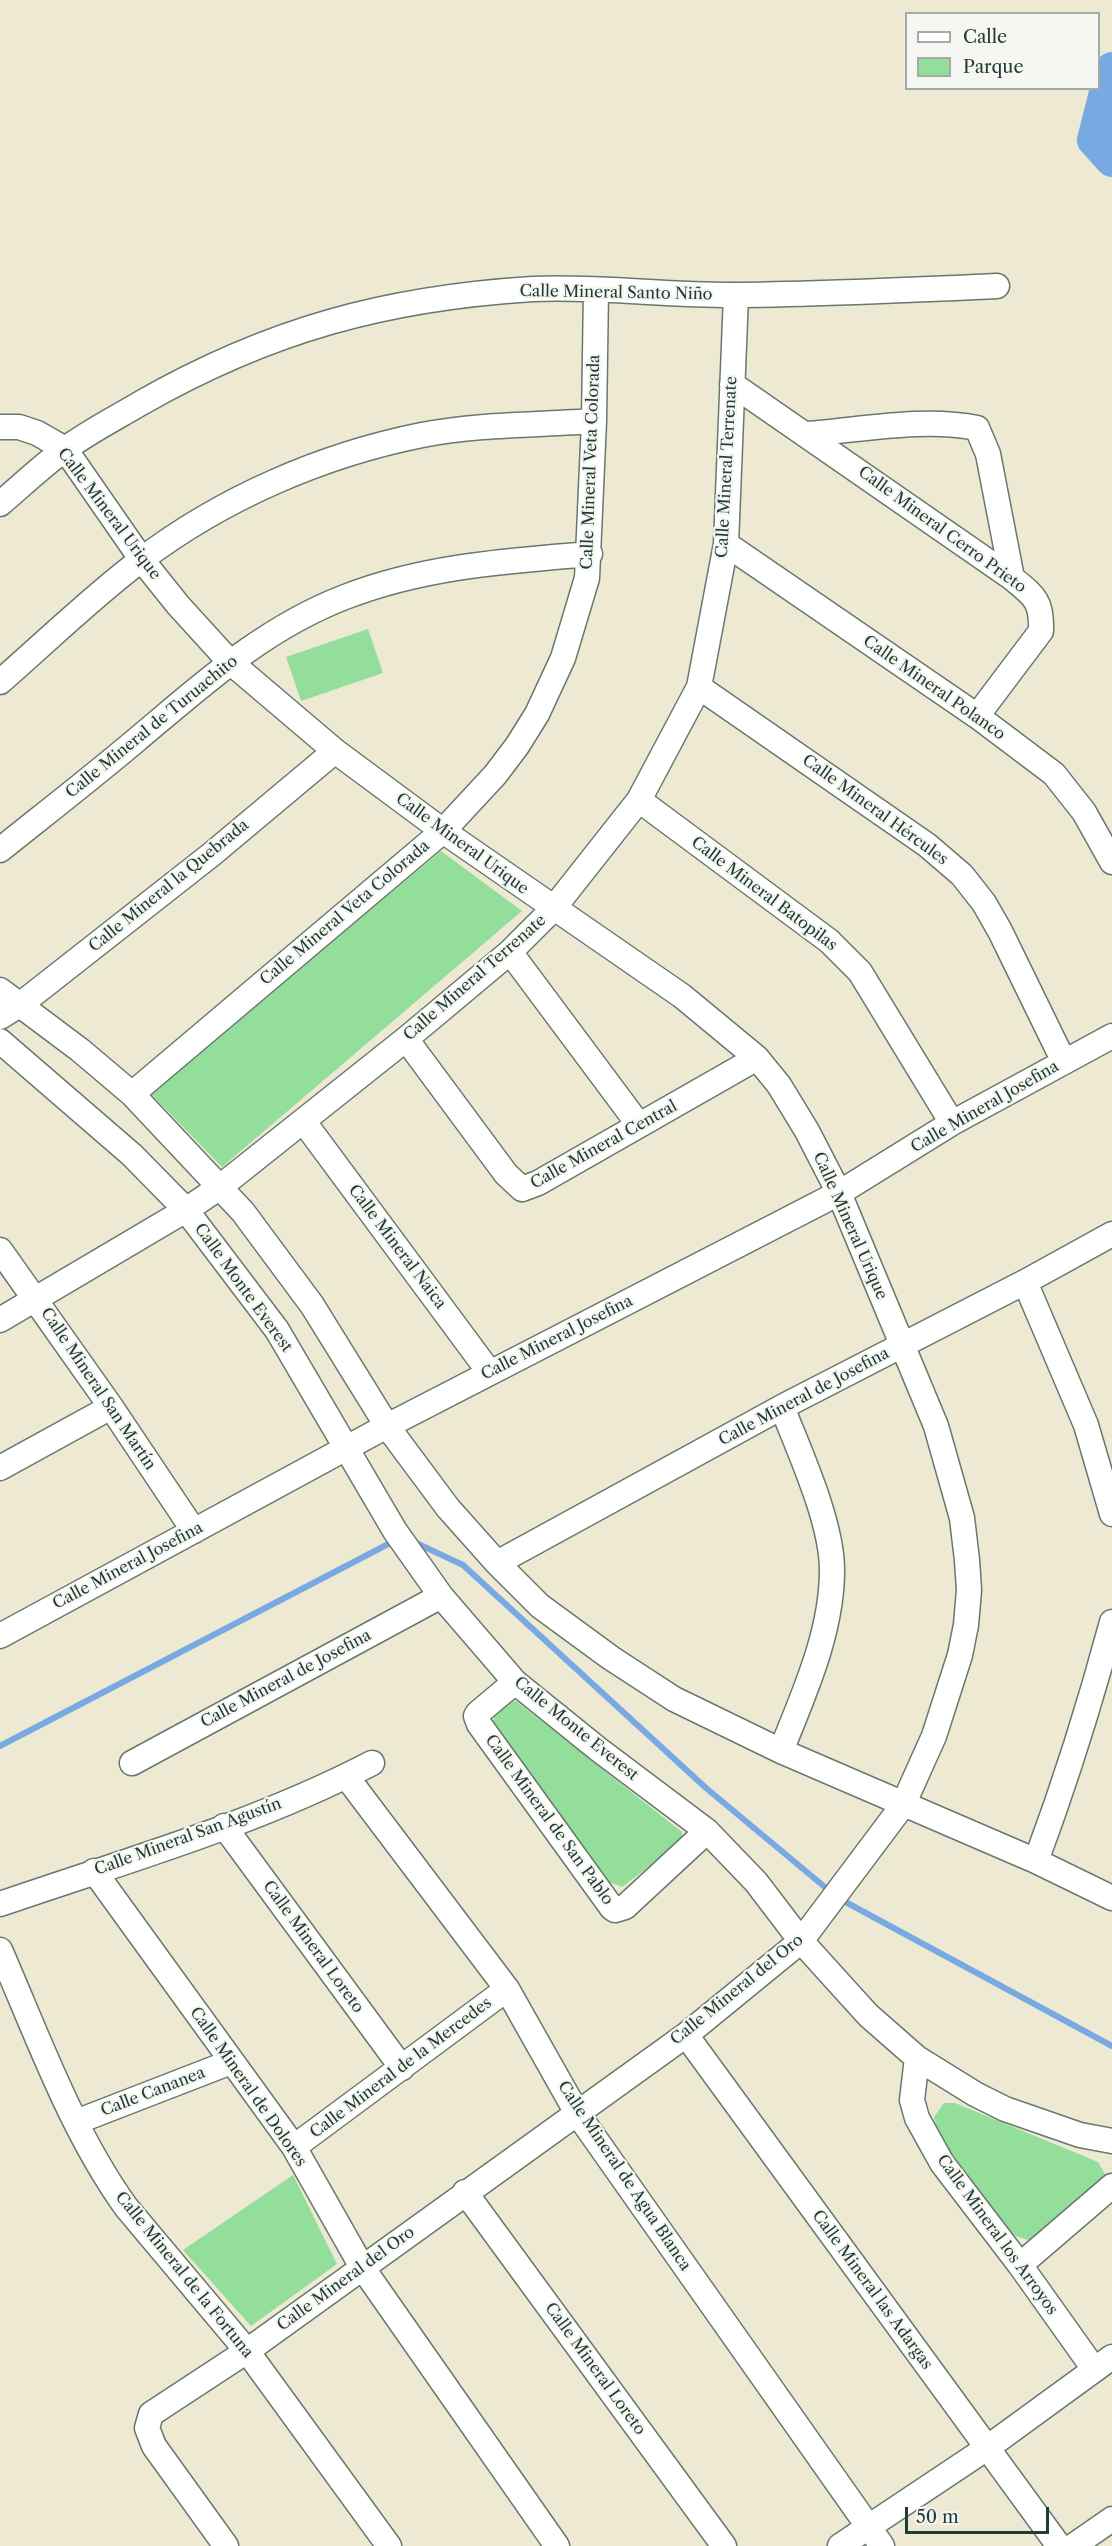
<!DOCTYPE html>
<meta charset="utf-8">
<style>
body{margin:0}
#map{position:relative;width:1112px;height:2546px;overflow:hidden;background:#ede9d3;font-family:"Libre Caslon Text",serif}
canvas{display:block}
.legend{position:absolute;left:905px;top:12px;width:195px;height:78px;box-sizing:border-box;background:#f6f6f2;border:2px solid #a0aca6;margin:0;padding:8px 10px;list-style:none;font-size:18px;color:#1f3d34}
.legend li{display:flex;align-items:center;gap:12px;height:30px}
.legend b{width:30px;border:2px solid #a0aca6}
.scale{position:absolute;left:905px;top:2507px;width:144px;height:27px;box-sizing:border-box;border:3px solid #1f3d34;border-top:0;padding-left:8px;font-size:18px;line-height:21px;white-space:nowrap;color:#1f3d34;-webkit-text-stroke:4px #f6f6f2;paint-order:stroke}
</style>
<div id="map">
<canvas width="1112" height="2546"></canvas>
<ul class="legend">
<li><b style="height:8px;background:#fff"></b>Calle</li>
<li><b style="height:16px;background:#93de9a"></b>Parque</li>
</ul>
<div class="scale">50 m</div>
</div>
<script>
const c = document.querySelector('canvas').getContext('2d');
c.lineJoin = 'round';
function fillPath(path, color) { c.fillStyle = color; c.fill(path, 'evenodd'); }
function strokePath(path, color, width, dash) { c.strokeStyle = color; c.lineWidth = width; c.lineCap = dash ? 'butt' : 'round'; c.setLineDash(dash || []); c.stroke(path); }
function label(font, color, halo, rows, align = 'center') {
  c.font = font + ' "Libre Caslon Text",serif'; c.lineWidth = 4.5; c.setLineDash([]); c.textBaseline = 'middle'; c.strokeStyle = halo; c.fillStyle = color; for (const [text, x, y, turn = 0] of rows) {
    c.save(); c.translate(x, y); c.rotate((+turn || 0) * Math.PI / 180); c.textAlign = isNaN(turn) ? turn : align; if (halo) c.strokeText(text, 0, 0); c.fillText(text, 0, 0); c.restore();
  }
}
fillPath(new Path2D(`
 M368,629L383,673L301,701L286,657Z
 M441,851L522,911L222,1167L150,1093Z
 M516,1701L682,1832V1841L622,1887L607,1881L493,1724L495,1711L504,1702Z
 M944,2103H955L1098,2162L1107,2177L1099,2195L1028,2240L1011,2234L938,2135L934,2117Z
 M293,2175L337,2264L251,2326L183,2250Z`), '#93de9a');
strokePath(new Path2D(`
 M414,1542L463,1565L706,1788L832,1893
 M0,1746L396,1540
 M840,1899L1112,2046`), '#79a9e3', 6);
strokePath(new Path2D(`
 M1112,69L1094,140L1112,160`), '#79a9e3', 34);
const minor = new Path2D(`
 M732,384L1012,578C1034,596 1042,600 1041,631L977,716
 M0,427H19L37,433L65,449L142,560L178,605L229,661L335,751L443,831L682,996L757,1058L779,1085L807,1131L839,1193L936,1426L962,1518L967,1560L969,1590L966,1625L960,1655L934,1736L903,1805L801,1941L686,2035L247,2351L151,2414L147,2428L154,2446L226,2546
 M807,434C861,430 924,417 977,428L988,454L1012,578
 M0,504C21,486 42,466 64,450C88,432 116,418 141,403C269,330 386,298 533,289C601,286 670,296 739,295C825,294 911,290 997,286
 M726,544L977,716L1054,774L1084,812L1112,862
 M0,682C47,641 92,597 141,560C223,498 322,455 422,435C478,424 537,425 594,421
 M699,687L927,845L962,875L984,903L1000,931L1064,1062
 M639,800L829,941L860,972L952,1123
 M0,850C45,814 90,779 134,742C201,686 262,629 345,597C424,566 507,561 590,554
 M510,952L639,1125
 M0,990L80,1050L132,1094L243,1212L312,1305L387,1426L448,1508L497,1563L540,1606L611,1658L674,1699L781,1751L1036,1861L1112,1898
 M0,1017L21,1004L212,854L335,751
 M406,1039L506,1174L522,1189L538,1183L757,1058
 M0,1041L132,1155L186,1210L277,1330L395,1531L441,1596L515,1682L598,1749L707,1831L756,1882L801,1941L868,2015L917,2058L975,2094L1005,2109L1080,2135L1112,2141
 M132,1094L443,831L495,775L517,746L537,714L563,658L587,578L594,421L596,290
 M304,1122L490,1373
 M0,1250L111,1407L194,1531
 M1025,1282L1086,1425L1112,1514
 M0,1320L186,1210L220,1187L406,1039L510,952L553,909L639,800L699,687L726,544L736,295
 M0,1468L111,1407
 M497,1563L782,1407L1025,1282L1112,1234
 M0,1636L387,1426L839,1193L952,1123L1112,1036
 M515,1682L478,1713L476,1716L479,1724L612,1908L615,1910L625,1907L707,1831
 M781,1751C804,1693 832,1633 832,1570C832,1522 800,1453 782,1407
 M132,1763L441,1596
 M346,1776L507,1989L577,2113L882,2546
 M224,1826L402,2068
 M1036,1861C1065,1783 1090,1704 1112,1622
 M94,1871L294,2147L362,2267L557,2546
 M0,1904C125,1861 255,1824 372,1763
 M0,1950C38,2037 71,2130 126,2207L247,2351L389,2546
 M686,2035L1059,2546
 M917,2058L912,2100L917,2118L942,2163L1020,2265L1094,2369
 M76,2122L231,2062
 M294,2147L507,1989
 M465,2192L724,2546
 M1020,2265L1112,2186
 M840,2546L987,2448L1112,2357
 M1073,2546L1112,2519`);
strokePath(minor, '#67796c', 27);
strokePath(minor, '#fff', 24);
label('16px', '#1f3d34', '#f6f6f2', [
 ["Calle Mineral Santo Niño",616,293,1],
 ["Calle Mineral Veta Colorada",591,462,-88],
 ["Calle Mineral Terrenate",727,467,-87],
 ["Calle Mineral Urique",109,514,53],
 ["Calle Mineral Cerro Prieto",942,530,36],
 ["Calle Mineral Polanco",934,688,35],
 ["Calle Mineral de Turuachito",152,727,-39],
 ["Calle Mineral Hércules",875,810,36],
 ["Calle Mineral Urique",462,844,36],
 ["Calle Mineral la Quebrada",169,886,-39],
 ["Calle Mineral Batopilas",764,894,37],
 ["Calle Mineral Veta Colorada",345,913,-40],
 ["Calle Mineral Terrenate",475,978,-41],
 ["Calle Mineral Josefina",985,1107,-30],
 ["Calle Mineral Central",604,1145,-29],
 ["Calle Mineral Urique",850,1226,66],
 ["Calle Mineral Naica",397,1247,53],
 ["Calle Monte Everest",243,1288,54],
 ["Calle Mineral Josefina",557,1338,-27],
 ["Calle Mineral San Martín",98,1389,56],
 ["Calle Mineral de Josefina",804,1397,-28],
 ["Calle Mineral Josefina",128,1566,-28],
 ["Calle Mineral de Josefina",286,1679,-28],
 ["Calle Monte Everest",576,1729,39],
 ["Calle Mineral de San Pablo",549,1820,54],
 ["Calle Mineral San Agustín",188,1837,-20],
 ["Calle Mineral Loreto",313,1947,54],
 ["Calle Mineral del Oro",737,1990,-39],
 ["Calle Mineral de la Mercedes",401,2068,-37],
 ["Calle Mineral de Dolores",248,2087,55],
 ["Calle Cananea",153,2092,-21],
 ["Calle Mineral de Agua Blanca",624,2176,56],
 ["Calle Mineral los Arroyos",997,2235,54],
 ["Calle Mineral de la Fortuna",184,2275,51],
 ["Calle Mineral del Oro",346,2279,-36],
 ["Calle Mineral las Adargas",872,2290,54],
 ["Calle Mineral Loreto",595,2369,54]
]);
</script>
